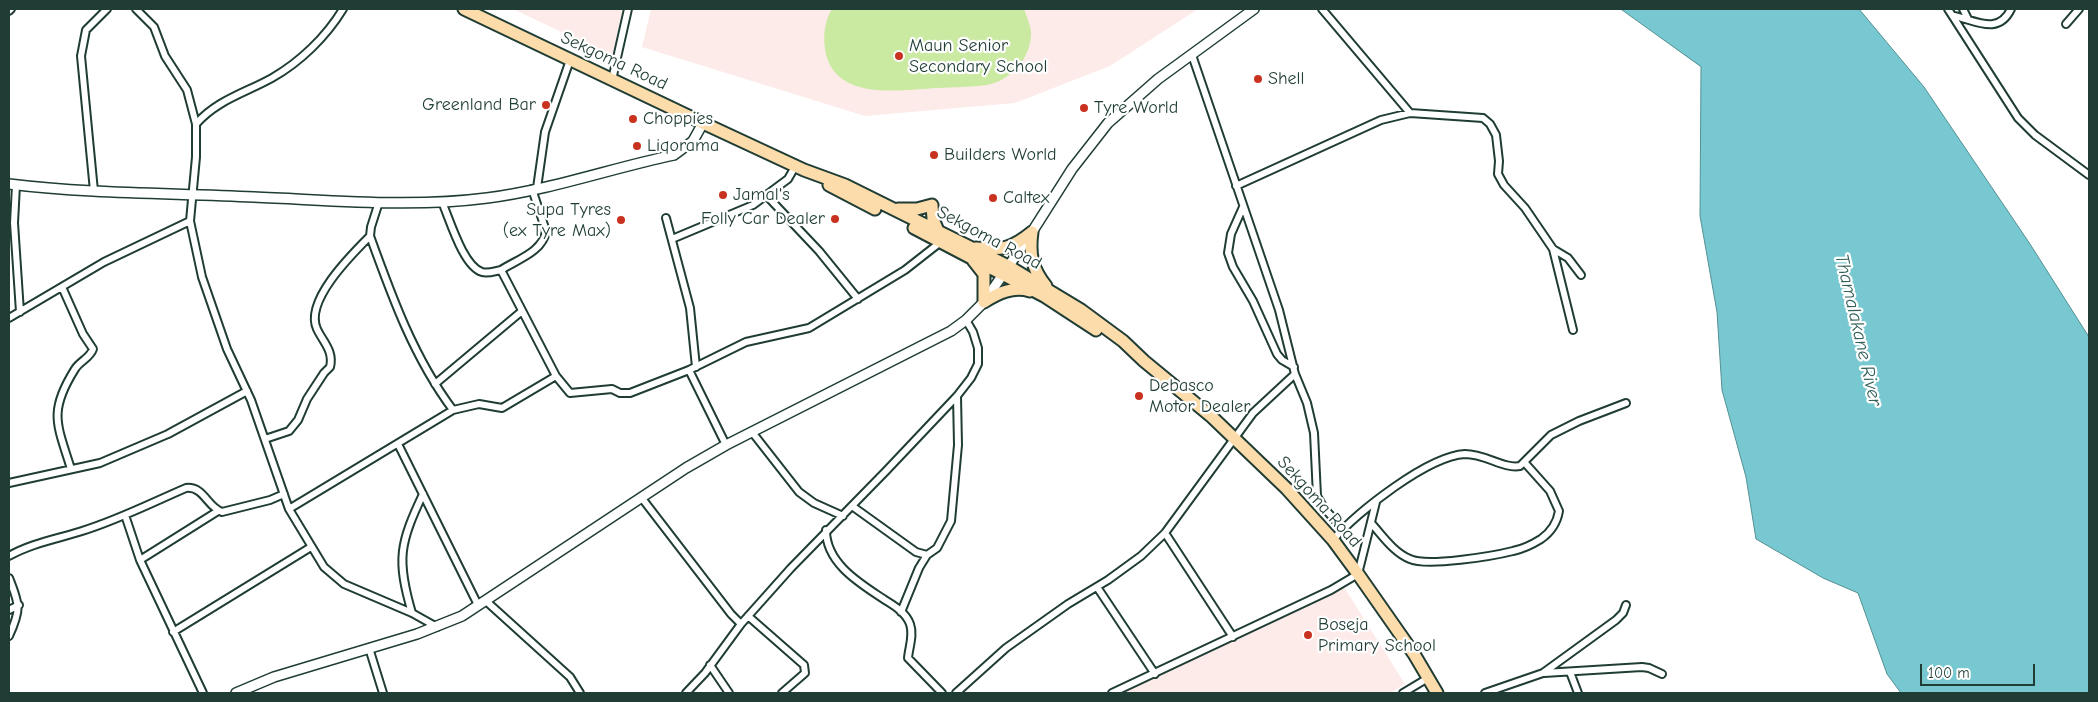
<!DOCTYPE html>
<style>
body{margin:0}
#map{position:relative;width:2098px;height:702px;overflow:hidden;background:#fff;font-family:"Comic Neue",sans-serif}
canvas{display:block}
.frame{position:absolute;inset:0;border:10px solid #1f3d34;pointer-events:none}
.scale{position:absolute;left:1920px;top:664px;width:115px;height:22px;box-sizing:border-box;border:2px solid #1f3d34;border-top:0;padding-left:6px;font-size:15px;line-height:18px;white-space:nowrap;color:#1f3d34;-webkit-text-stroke:4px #fff;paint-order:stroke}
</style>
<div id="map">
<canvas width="2098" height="702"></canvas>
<div class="frame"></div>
<div class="scale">100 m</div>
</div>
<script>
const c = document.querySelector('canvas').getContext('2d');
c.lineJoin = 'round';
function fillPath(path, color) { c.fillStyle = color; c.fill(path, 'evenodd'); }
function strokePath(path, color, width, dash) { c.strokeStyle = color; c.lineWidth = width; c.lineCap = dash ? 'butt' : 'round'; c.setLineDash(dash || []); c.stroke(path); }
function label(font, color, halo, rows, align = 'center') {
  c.font = font + ' "Comic Neue",sans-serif'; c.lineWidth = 4.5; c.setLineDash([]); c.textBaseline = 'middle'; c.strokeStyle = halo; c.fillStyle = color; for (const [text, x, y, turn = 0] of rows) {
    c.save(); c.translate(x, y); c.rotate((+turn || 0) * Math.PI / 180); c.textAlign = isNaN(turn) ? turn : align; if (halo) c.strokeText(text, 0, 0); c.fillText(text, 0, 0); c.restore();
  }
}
fillPath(new Path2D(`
 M513,9H623L612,56Z
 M651,9H1198L1110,66L1015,103L865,116L642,47Z
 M1344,587L1405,684L1390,693H1120Z`), '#fdebe9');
fillPath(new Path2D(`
 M832,9H1024C1026,15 1030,24 1031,31C1032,57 1012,80 987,85C971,87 953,87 937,88C899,90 833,102 825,49C823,35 825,20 832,9Z`), '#cae9a1');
const water = new Path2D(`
 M1621,9H1859L1924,87L2030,244L2089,337V693H1901L1887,674L1858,593L1823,578L1756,539L1746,477L1722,390L1717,312L1700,216L1701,67Z`);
fillPath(water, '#77c8d1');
strokePath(water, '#549092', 1);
const street = new Path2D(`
 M136,9L154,27L165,56L187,90L196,124V157L190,221L202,277L227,349L251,400L289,509L324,567L344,584L412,613L437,627
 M1322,9L1410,113
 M1948,9L2018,118L2035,135L2089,175
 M1963,9L1968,19
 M9,11L11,9
 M1954,16C1975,20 1998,36 2011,9
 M2066,24L2079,9
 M1192,55L1279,310L1295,374L1307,403L1314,433L1317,496L1324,508L1343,529
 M612,80L628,9
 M196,124C217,100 245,93 272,78C300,62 326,37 343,9
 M16,185L14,223L20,312
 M1236,186L1381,120L1410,113L1483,118L1490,124L1496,135L1499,161L1498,174L1504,185L1525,208L1553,249L1573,330
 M537,188L545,132L570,60
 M532,189L546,231C543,252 516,260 501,270L556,376L570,393L612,389L620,393H630L689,370L746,342L809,328L905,270L942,241
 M94,191L81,56L86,30L107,9
 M767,196L819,251L858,299
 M379,202L371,227L370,236C392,297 414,358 453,410
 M442,202C450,220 463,266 482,272C488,274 495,271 501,270
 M1243,207L1231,234L1228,253L1233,267L1253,301L1277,354L1282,360L1294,367
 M666,218L690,308L696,367
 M672,239L753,205L788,179L796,165
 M1553,249L1568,258L1581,275
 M62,287L83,334L93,349C90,358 80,361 75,369C48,412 57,424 71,469
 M9,318L104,262L190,221
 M689,370L726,445
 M435,384L522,311
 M752,432L799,492L814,503L843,516
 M265,439L289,431L298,420L307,399L324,373L330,367C334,351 323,342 317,329C304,301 352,254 370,236
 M398,444L478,605
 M9,483L100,463L168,434L247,391
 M641,497L731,614L741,624
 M852,506L916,552L927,555L937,548L951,521L958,445L957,396
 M289,509L453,410L479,404L502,408L556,376
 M125,515L140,560L203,693
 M1371,523C1382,535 1394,553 1410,559C1427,567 1493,556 1513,551C1523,549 1533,544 1541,539C1551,532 1557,523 1559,511L1550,491L1525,463
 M826,530C826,564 861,584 885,600C895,606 906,613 910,624C914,635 909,647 908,658L942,693
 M1165,533L1233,637
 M1333,540C1357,512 1428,456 1465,454C1486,454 1503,469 1520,466L1551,435L1579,421L1626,403
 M9,556C32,543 57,539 82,531C118,520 151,503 186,488C204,486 207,507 222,512L270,500L284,494
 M140,560L218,511
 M9,578C20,605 21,610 9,636
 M1097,587L1155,674
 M486,601L570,677L580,693
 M9,610L19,605
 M901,612L919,568L927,555
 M412,613C396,559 400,543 423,494
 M748,616L804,665L805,673L782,693
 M173,632L311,547
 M369,648L383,693
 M710,665L729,693
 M1570,672L1578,693
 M1544,673L1642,667L1649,668L1662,674
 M686,693L705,673L741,624L791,568L886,471L957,396L971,378L978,364V348L973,332L966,320
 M956,693L1006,648L1068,604L1108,580L1141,556L1165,533L1253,413L1295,374
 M1112,693L1331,590L1358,574L1376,502
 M1403,693L1428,678
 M1485,693L1543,673L1616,620L1623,613L1626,605`);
const secondary = new Path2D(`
 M9,184C90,194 172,193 254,197C331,200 410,208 487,198C550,190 612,168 674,155L693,141L703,123
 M236,693L274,677L417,634L462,616L686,468L726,445L951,331L966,320L984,302L1032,232L1072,169L1108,123L1158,79L1254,9`);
const highway = new Path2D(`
 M464,9L703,123L804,170L845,185L1008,266L1081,310L1123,341L1144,361L1212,417L1286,488L1333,540L1358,574L1414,654L1437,693
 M829,185L875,209
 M898,209H917L932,205L933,219L938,231
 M914,228L1044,296L1096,330
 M1032,232C1029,254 1032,269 1046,286
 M976,248C1003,250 1011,249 1032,232
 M973,260L984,274V302
 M984,302C998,293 1013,286 1030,291`);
strokePath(street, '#1f3d34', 10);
strokePath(secondary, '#1f3d34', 12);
strokePath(highway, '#1f3d34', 15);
strokePath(street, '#fff', 6);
strokePath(secondary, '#fff', 9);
strokePath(highway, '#fddcac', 11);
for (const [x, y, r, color] of [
 [899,56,5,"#c8321e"],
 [1258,79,5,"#c8321e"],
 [546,105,5,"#c8321e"],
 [1084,108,5,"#c8321e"],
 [633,119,5,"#c8321e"],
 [637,146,5,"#c8321e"],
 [934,155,5,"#c8321e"],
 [723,195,5,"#c8321e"],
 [993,198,5,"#c8321e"],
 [835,219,5,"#c8321e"],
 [621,220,5,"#c8321e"],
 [1139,396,5,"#c8321e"],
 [1308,635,5,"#c8321e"]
]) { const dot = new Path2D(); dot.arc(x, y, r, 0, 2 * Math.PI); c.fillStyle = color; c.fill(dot); strokePath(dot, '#fff', 2); }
label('18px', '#1f3d34', '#fff', [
 ["Maun Senior",909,46],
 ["Secondary School",909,67],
 ["Shell",1268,79],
 ["Greenland Bar",536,105,"right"],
 ["Tyre World",1094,108],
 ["Choppies",643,119],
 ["Liqorama",647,146],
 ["Builders World",944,155],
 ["Jamal's",733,195],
 ["Caltex",1003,198],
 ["Supa Tyres",611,210,"right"],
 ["(ex Tyre Max)",611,231,"right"],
 ["Folly Car Dealer",825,219,"right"],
 ["Debasco",1149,386],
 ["Motor Dealer",1149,407],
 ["Boseja",1318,625],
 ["Primary School",1318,646]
], 'left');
label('18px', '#1f3d34', '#fff', [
 ["Sekgoma Road",614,61,25],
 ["Sekgoma Road",989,238,28],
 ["Sekgoma Road",1319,502,48]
]);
label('italic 19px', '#35605b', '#fff', [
 ["Thamalakane River",1858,330,77]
]);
</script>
